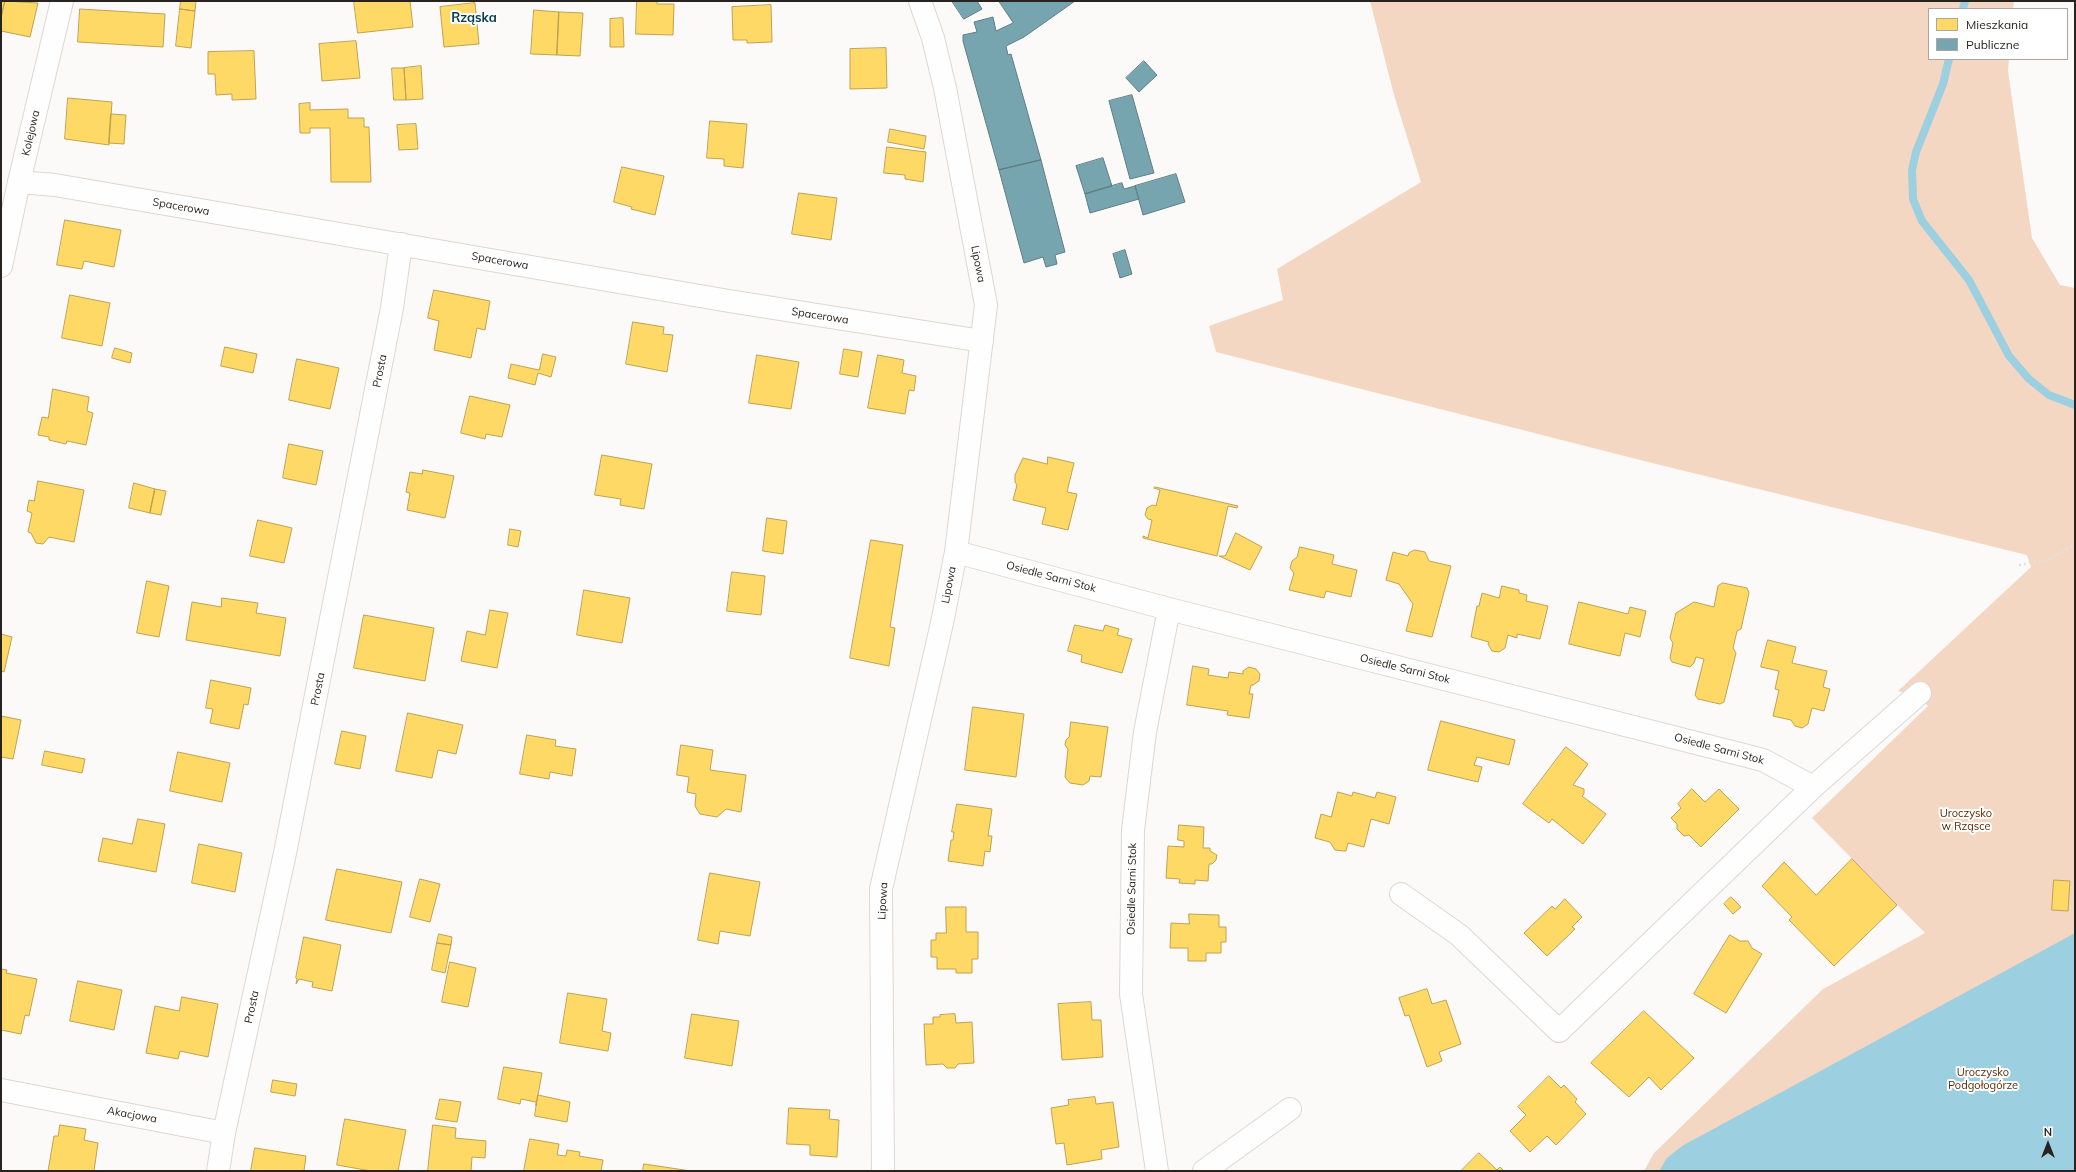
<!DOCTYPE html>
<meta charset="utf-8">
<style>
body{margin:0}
#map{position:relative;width:2076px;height:1172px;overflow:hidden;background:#fcfaf8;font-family:Mulish,sans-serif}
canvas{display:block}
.frame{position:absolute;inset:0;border:2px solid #29231f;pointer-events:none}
.legend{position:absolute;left:1928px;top:8px;width:140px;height:52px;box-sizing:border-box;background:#fff;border:1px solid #a9a7a5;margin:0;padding:5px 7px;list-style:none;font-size:12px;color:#29231f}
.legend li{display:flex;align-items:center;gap:8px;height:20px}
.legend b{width:20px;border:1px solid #a9a7a5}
.north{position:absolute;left:2028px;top:1124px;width:40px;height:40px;-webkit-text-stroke:3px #fff;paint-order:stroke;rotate:0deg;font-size:11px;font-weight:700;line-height:16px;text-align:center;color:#29231f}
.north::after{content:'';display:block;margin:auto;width:14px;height:18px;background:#29231f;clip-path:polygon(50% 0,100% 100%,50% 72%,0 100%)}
</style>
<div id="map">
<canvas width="2076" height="1172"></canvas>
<div class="frame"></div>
<ul class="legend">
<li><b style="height:11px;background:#ffd966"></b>Mieszkania</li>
<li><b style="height:11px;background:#76a5af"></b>Publiczne</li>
</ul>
<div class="north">N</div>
</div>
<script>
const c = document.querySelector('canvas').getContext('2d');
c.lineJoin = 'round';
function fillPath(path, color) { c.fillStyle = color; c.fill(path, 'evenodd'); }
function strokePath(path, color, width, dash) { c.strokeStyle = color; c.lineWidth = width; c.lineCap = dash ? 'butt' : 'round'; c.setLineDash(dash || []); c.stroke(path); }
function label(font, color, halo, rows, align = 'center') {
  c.font = font + ' Mulish,sans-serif'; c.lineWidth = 4; c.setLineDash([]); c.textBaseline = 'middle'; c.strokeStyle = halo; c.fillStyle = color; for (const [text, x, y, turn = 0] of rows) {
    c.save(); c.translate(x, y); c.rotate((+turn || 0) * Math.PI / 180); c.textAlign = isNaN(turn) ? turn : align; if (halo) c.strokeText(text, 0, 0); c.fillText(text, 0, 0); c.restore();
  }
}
fillPath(new Path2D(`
 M1370,1H2014L2013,9H1929V59H2009L2008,71L2032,238L2060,285L2075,288V1171H1644L1654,1153L1823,989L1925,933L1812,818L1928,706L1919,697L1898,691L2031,567L2027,555L1648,462L1216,352L1209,326L1283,300L1277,269L1421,182L1394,95Z`), '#f4d7c3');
fillPath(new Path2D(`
 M2075,933V1171H1659L1667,1158L1682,1146Z`), '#9ccfe0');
const homes = new Path2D(`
 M1,1H5L1,18Z
 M5,1L38,3L30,37L1,31V18Z
 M181,1H196L195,11L180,9Z
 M354,1H410L413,27L358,33Z
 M637,1H657V4H674L673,35L636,34Z
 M475,3L479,44L444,47L440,7Z
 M771,5L772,42L747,43V40H733L732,7Z
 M80,9L165,14L163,47L78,42Z
 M180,9L195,11L191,48L176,46Z
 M534,10L559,12L557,55L531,54Z
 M559,12L583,13L580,56L557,55Z
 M623,18L624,47H610V19Z
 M356,41L360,78L322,81L319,44Z
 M886,48L887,88L850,89V49Z
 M254,51L256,99L232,100V94L216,95L215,74H208V52Z
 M421,66L423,99L406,100L404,68Z
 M392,68H404L406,100H394Z
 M68,98L112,102L109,145L65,139Z
 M310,103V110L348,109V118H364V127H369L371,182H331L330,128H310V133H300L299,104Z
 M111,114L126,115L124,144L109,143Z
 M710,121L747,124L743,168L724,166V159L707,158Z
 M416,124L418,149L399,150L397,125Z
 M890,129L926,136L924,149L888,142Z
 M887,147L926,152L923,182L905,179V175L884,173Z
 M622,167L664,176L655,215L631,209L632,207L614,202Z
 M799,193L837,198L831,240L792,234Z
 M65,220L121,230L114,267L84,261L82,269L57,265Z
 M434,290L490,301L485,330L477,328L471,358L434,350L439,321L428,318Z
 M70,295L110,303L102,346L62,338Z
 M633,322L664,327L663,334L673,335L667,372L626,364Z
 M225,347L257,354L253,373L221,366Z
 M115,348L132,353L130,363L112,358Z
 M844,349L862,352L858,377L840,374Z
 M543,354L556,357L551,377L538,373L535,385L508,378L511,364L539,370Z
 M757,355L799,362L791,409L749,403Z
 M878,355L904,360L902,373L916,376L914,391L909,390L905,414L868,408Z
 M297,359L339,368L330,409L289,400Z
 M53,389L89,397L87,411L93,413L86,445L67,441L66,444L49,440V437L38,435L42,417L48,418Z
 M470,396L510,405L502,437L486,434L485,439L461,433Z
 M289,444L323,451L316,485L283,478Z
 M602,455L652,464L644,509L620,505L621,499L595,495Z
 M1048,457L1074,463L1067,492L1077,494L1068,530L1042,524L1046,508L1013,500L1017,485L1015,482V475L1023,458L1047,464Z
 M423,470L454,476L445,518L407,510L410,493L406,492L410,472L422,474Z
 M38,481L84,490L74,542L49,537L43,544L36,543L31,533L28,532L32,513L27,511L29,500L34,501Z
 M134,483L155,489L150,513L129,508Z
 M1155,487L1238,506L1237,508L1228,506L1217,556L1143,538V536L1148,538L1152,520L1148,519L1145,515L1147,508L1152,505L1156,506L1160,490L1154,488Z
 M155,489L166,491L161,515L150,513Z
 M767,518L787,521L783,554L763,551Z
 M258,520L292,528L284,563L250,556Z
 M510,529L521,531L518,547L508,545Z
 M1236,533L1262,547L1250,570L1219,556H1225Z
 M871,540L903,545L890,627L895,628L889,666L850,658Z
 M1300,547L1334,555L1332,564L1357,570L1351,597L1326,591L1324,598L1289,590L1294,573L1290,568L1292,561L1297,557Z
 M1415,550L1425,552L1429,561L1451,566L1432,637L1406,631L1413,604L1399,584L1386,580L1393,552L1408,556L1409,553Z
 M732,572L765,576L761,615L727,611Z
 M147,581L169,586L159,637L137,633Z
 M1723,583L1747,588L1749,593L1741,629L1737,631L1733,648L1736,653L1724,702L1720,704L1698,699L1695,695L1704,659L1696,657L1694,663L1690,667L1672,662L1670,658L1673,643L1670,638L1676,613L1694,602L1714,607L1718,586Z
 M1502,586L1519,590V593L1527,595L1526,601L1548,606L1540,639L1517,634V638L1508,635L1505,648L1499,652L1492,651L1488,644L1489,642L1471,637L1477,606H1479L1482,593L1499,598Z
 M584,590L630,598L622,643L577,635Z
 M222,598L258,603L256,613L286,618L280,656L186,640L192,602L221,607Z
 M1579,602L1628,614L1630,607L1646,611L1640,637L1625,633L1620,656L1569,644Z
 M490,610L508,613L497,668L461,661L467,631L485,635Z
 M364,615L434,628L425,681L354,668Z
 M1075,625L1103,631L1105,625L1119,629L1117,635L1132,639L1122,673L1081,662L1082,655L1068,651Z
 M1,634L12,637L4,672L1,671Z
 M1768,640L1796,647L1792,663L1827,671L1823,687L1830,689L1824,711L1812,708L1808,724L1802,728L1795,726L1791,720L1773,716L1779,690L1775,689L1779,671L1761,667Z
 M1193,666L1209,669L1208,675L1228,678L1229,672L1243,674V671L1249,667L1256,669L1260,674L1259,681L1253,685H1251L1249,694H1253L1249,718L1227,715L1228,711L1187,705Z
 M211,680L251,688L248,705L244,704L239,729L210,723L213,709L206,708Z
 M973,707L1024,714L1016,777L965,770Z
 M408,713L463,725L456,754L438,750L432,778L396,771Z
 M1,716L21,720L13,759L1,757Z
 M1441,721L1515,740L1509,765L1477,757L1474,765L1482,767L1478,782L1428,770Z
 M1071,722L1108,727L1101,777L1090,776L1089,781L1083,785L1070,783L1065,777L1068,749L1065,745L1066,740L1069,737Z
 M342,731L366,736L360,769L335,764Z
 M527,735L556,740L555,746L576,749L572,776L550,772L549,779L520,774Z
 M681,745L713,750L710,770L746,775L741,812L726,809L717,817L700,814L695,806L696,794L687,792L689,777L677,775Z
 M1566,747L1588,764L1573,785L1584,789V794L1582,796L1606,814L1583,844L1552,819L1549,823L1523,804Z
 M45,751L85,759L82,773L42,765Z
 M178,752L230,763L222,802L170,791Z
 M1692,789L1705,802L1719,789L1739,809L1701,847L1689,835L1684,836L1677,829V824L1671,818L1681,808L1678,804Z
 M1338,792L1352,796L1353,792L1375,798L1377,792L1396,797L1389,824L1371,819L1364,847L1348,843L1346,851H1343L1335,850L1330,842L1315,838L1321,814L1331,817Z
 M957,804L992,809L988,836H992L990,852L985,851L983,866L948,861L951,840H953L954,832H952Z
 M138,819L165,824L156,872L98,861L103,838L132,844Z
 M1179,825L1204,827L1203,848H1210V851L1217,855L1216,860L1212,864H1209L1208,881L1195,880V884L1179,883L1180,879L1166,878L1168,846L1184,847V841L1178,840Z
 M199,844L242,853L235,892L192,883Z
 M1852,859L1897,905L1834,966L1789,920L1792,917L1762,886L1784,862L1816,895Z
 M337,869L402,882L391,933L326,920Z
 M710,873L760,882L750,936L720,931L718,944L698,940Z
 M420,879L440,884L430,922L410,917Z
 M2054,880L2070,881L2068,911L2052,910Z
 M1731,897L1741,907L1733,914L1724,904Z
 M1565,899L1582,917L1572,927L1575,929L1547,956L1524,933L1552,906L1555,909Z
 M946,907H966V932H978V959H972V973H956V969H937V957H931V940H936V933H946Z
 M1189,914L1219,915V927H1226V942H1221V953H1206V961H1188V948H1170L1171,923L1189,924Z
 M439,934L452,937L451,945L437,943Z
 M1730,935L1740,941H1748L1752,948L1762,954L1726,1013L1694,994Z
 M304,937L341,945L332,991L312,987L313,982L299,979L296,984L297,979L296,978Z
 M437,943L451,945L445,973L432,970Z
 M450,962L476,968L468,1007L442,1002Z
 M1,969L7,970L6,973L37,979L29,1016L25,1015L21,1034L1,1030Z
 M78,981L122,990L114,1030L70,1021Z
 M1427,989L1432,1004L1446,1000L1461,1044L1439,1052L1442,1061L1427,1067L1409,1015L1405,1016L1399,998Z
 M568,993L607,999L602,1031L611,1033L608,1051L560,1043Z
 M182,997L218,1004L208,1057L180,1051L178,1059L146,1053L155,1006L179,1011Z
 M1091,1002L1092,1020H1101L1103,1057L1062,1060L1058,1004Z
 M1644,1011L1694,1058L1661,1090L1649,1077L1629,1097L1591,1063Z
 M692,1014L739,1021L732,1066L685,1058Z
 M955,1014L956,1023L972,1022L974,1063L958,1064L955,1068H947L943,1064L926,1065L924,1024H933V1017H940V1015Z
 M504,1067L542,1073L536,1106V1102L521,1099L520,1104L498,1099Z
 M1549,1076L1561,1088L1564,1085L1577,1099L1575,1102L1586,1114L1556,1145L1547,1136L1530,1152L1510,1131L1526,1115L1518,1107Z
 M273,1080L297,1084L295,1096L271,1092Z
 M538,1095L570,1102L567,1122L535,1116Z
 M1095,1097L1096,1104L1113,1102L1119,1147L1101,1150L1102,1159L1067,1165L1064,1143L1056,1144L1051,1108L1069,1105L1068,1100Z
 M440,1099L461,1102L457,1122L436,1119Z
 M789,1108L830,1110L829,1119L839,1120L837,1157L810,1155V1145L787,1144Z
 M345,1119L406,1130L398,1171H371L337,1165Z
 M60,1125L86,1129L84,1140L98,1143L94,1171H48L54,1136H58Z
 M433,1125L456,1128L455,1138L486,1141L485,1158L472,1157L471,1171H428Z
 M530,1139L559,1144L557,1155L566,1156L567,1150L580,1152L579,1156L603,1160L601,1171H524Z
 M255,1148L306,1156L304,1171H305H251Z
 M1479,1153L1497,1170L1500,1167L1504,1171H1461Z
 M644,1164L691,1171H643Z`);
fillPath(homes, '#ffd966');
strokePath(homes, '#bfa251', 1);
const public = new Path2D(`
 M952,1H977L982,9L964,19Z
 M999,1H1075L1024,37L1006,46L1008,55L1011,54L1041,160L999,170L963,41V35L977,32L974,22L993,17L996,31L1013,23Z
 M1144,61L1157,75L1139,92L1126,78Z
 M1132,95L1154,173L1130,179L1109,101Z
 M1103,158L1112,186L1085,194L1076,166Z
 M1041,160L1065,252L1055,255L1057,264L1046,267L1043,257L1024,263L999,170Z
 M1176,174L1185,202L1143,215L1135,186Z
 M1122,183L1124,189L1135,186L1139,199L1090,213L1085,194Z
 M1125,250L1132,274L1120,278L1113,254Z`);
fillPath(public, '#76a5af');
strokePath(public, '#5f7e84', 1);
strokePath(new Path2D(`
 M1963,9L1965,1
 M1949,59L1943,84L1916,152L1912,170L1913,199L1922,221L1969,280L2009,356L2029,379L2049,395L2075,405`), '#9ccfe0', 8);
const minor = new Path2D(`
 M19,182L55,185L729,301L982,341
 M1,266L19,182L62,1
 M956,552L1169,609L1763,760L1813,787L1559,1031L1459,935L1401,894
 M1813,787L1920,693
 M1,1090L224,1133L218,1171
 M224,1133L285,853L392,308L401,244
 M883,1171L881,889L942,623L956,552L986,305L945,88L933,38L920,1
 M1157,1171L1131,994L1133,830L1145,732L1169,609
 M1204,1171L1290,1109`);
strokePath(minor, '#dcd7d3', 24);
strokePath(new Path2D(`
 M2019,565L2048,560L2075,545`), '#e2e1e1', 2.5, [2, 3]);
strokePath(minor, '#fffefe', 22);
label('11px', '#29231f', '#fff', [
 ["Kolejowa",31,133,-77],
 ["Spacerowa",181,207,10],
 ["Spacerowa",500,261,10],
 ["Lipowa",978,264,79],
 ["Spacerowa",820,316,9],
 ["Prosta",380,371,-79],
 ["Osiedle Sarni Stok",1051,577,15],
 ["Lipowa",949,585,-79],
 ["Osiedle Sarni Stok",1405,669,14],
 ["Prosta",318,689,-79],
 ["Osiedle Sarni Stok",1719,749,15],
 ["Osiedle Sarni Stok",1132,889,-89],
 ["Lipowa",883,901,-87],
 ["Prosta",252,1007,-78],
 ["Akacjowa",132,1115,10]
]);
label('11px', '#5b2a00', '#fff', [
 ["Uroczysko",1966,814],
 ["w Rząsce",1966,827],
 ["Uroczysko",1983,1073],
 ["Podgołogórze",1983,1086]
]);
label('bold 13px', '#013c4b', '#fff', [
 ["Rząska",474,18]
]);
</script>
